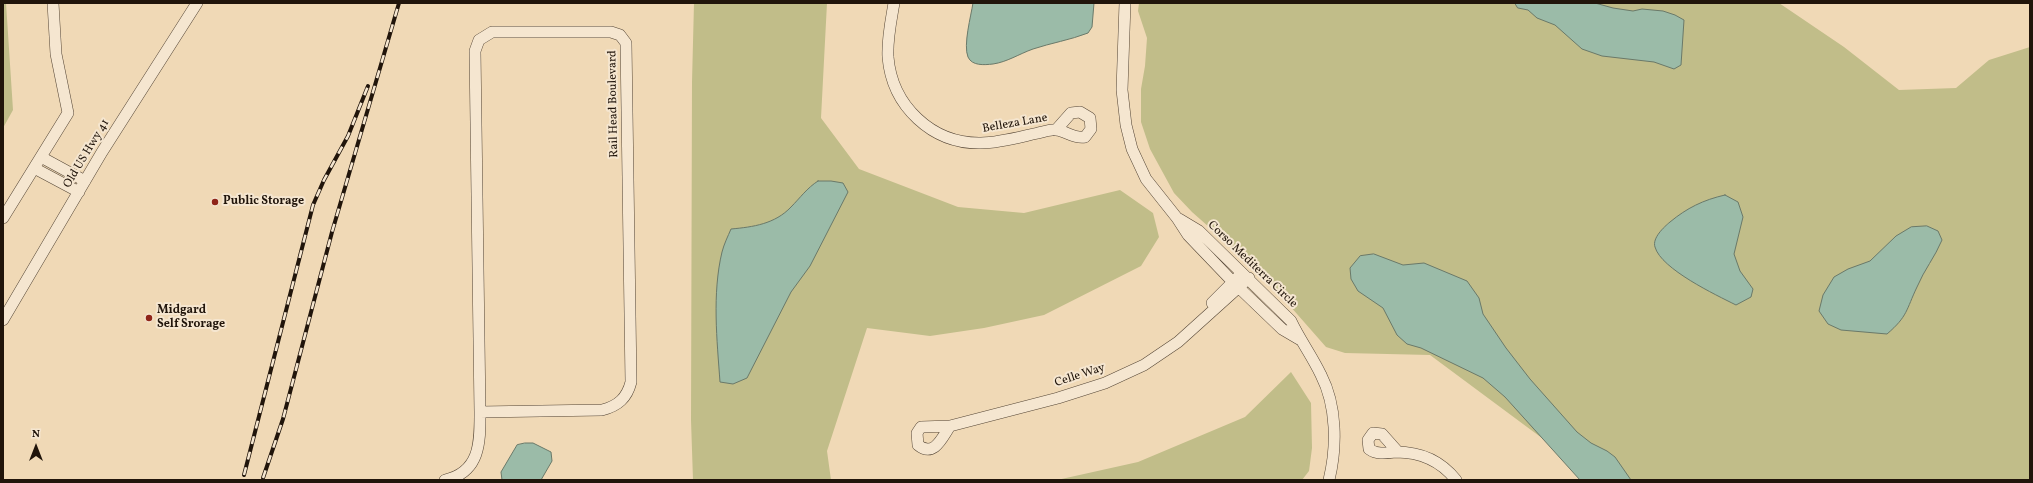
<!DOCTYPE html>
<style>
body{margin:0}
#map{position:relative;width:2033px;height:483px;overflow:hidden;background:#f0d9b6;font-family:Vollkorn,serif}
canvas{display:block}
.frame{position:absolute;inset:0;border:4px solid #21150b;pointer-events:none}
.north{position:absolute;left:16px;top:427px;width:40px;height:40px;-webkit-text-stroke:3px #f5e6d0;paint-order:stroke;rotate:0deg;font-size:11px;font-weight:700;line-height:16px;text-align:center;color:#21150b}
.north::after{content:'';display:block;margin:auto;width:14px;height:18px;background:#21150b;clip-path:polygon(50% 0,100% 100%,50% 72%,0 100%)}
</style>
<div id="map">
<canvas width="2033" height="483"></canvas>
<div class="frame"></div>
<div class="north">N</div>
</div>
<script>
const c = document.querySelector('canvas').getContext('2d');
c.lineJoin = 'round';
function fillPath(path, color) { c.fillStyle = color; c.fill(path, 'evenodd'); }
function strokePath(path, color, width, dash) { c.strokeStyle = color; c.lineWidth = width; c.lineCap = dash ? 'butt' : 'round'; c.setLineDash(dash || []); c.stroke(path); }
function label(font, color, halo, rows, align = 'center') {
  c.font = font + ' Vollkorn,serif'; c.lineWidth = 4; c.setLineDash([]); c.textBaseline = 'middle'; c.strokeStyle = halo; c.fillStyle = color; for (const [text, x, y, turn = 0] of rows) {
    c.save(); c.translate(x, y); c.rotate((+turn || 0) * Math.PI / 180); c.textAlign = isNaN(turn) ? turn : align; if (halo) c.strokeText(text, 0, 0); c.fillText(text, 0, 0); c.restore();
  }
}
fillPath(new Path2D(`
 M3,3H6L13,110L3,128Z
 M694,3H827L821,118L859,169L958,207L1024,213L1120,190L1153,213L1159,237L1141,266L1044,315L984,328L930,336L867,328L827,451L831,480H693L691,420L692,82Z
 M1139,3H1779L1844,47L1899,90L1956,88L1989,60L2030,47V480H1591L1589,473L1430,355L1345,353L1326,347L1261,273L1192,212L1174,193L1150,149L1141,122V89L1145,66L1147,38L1138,11Z
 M1291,372L1311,403L1312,448L1309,471L1302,480H1057L1138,462L1245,417Z`), '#c1bd89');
const water = new Path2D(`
 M973,3H1094L1092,27L1088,33C1070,40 1051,43 1033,49C1019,54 1007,62 993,64C984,65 972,66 968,57C963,45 971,16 973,3Z
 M1515,3H1595L1613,8L1633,11L1642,9L1663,11L1675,15L1684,20L1681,65L1674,69L1654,62L1602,56L1582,49L1555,25L1537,18L1528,10L1518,8Z
 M818,181H831L843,183L848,192L810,266L791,292L747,378L733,384L720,382C717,340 712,294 722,252C724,244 728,236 731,229C753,227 775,224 791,207C800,198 807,188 818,181Z
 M1725,195L1738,202L1743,217L1734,254L1740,271L1753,289L1751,297L1736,305C1716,295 1661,269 1655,247C1652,238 1664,227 1670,222C1687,208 1703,200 1725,195Z
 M1927,226L1938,231L1942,240C1935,257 1924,270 1917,287C1906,310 1908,316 1887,334L1841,330L1828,324L1819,311L1823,295L1834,277L1848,269L1870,261L1896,236L1911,227Z
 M1374,254L1403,265L1424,263L1467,281L1479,298L1483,314L1506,348L1530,379L1577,432L1591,443L1607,451L1615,457L1631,480H1580L1505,397L1483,378L1421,348L1407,344L1397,335L1383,308L1358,291L1351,279L1350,268L1360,256Z
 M525,443H533L551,452L552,461L541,480H502L501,472L517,445Z`);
fillPath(water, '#9bbba8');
strokePath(water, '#6a7969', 1);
const minor = new Path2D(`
 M894,3C891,21 887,39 888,57C892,106 932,144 981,143C1000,143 1020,137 1038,133C1044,132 1051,129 1056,130C1067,131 1073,139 1085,137L1091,129L1090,118L1080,112L1071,113L1056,130
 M1125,3L1122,90L1126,125L1132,149L1146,179L1177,218L1188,235L1233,282L1282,329L1299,339
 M492,32H611L620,35L626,43L631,382C627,398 618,406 602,410L480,412L475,51L479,40Z
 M41,157L85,181
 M34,168L79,192
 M3,218L68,113L56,54L53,3
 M1179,219L1199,231L1291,321C1300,340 1312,356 1321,375C1337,406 1337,447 1329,480
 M1212,303L1238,277
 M3,320L102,152L197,3
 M950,426C942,438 934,458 918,445L917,433L921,427L950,426L1058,398L1105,383L1144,365L1178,342L1249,278
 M1398,452L1382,434L1373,433L1368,440L1369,449C1377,455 1387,453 1396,452C1420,452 1441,461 1456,480
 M445,480C481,472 480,441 480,412`);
strokePath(minor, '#554636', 12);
strokePath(minor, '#f5e6d0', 11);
const rail = new Path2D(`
 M244,475L313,205L324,180L348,136L368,86
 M263,478L283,419L332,232L399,3`);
strokePath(rail, '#21150b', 4);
strokePath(rail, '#f5e6d0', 2.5, [8]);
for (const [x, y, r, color] of [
 [215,202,4,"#8f2418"],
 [149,318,4,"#8f2418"]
]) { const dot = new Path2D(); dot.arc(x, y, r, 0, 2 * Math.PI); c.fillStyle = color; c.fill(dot); strokePath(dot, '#f5e6d0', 1.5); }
label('12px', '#21150b', '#f5e6d0', [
 ["Rail Head Boulevard",614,104,-91],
 ["Belleza Lane",1015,124,-10],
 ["Old US Hwy 41",87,154,-59],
 ["Corso Mediterra Circle",1252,265,44],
 ["Celle Way",1080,376,-18]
]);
label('bold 12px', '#21150b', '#f5e6d0', [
 ["Public Storage",223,202],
 ["Midgard",157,311],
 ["Self Srorage",157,325]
], 'left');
</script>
